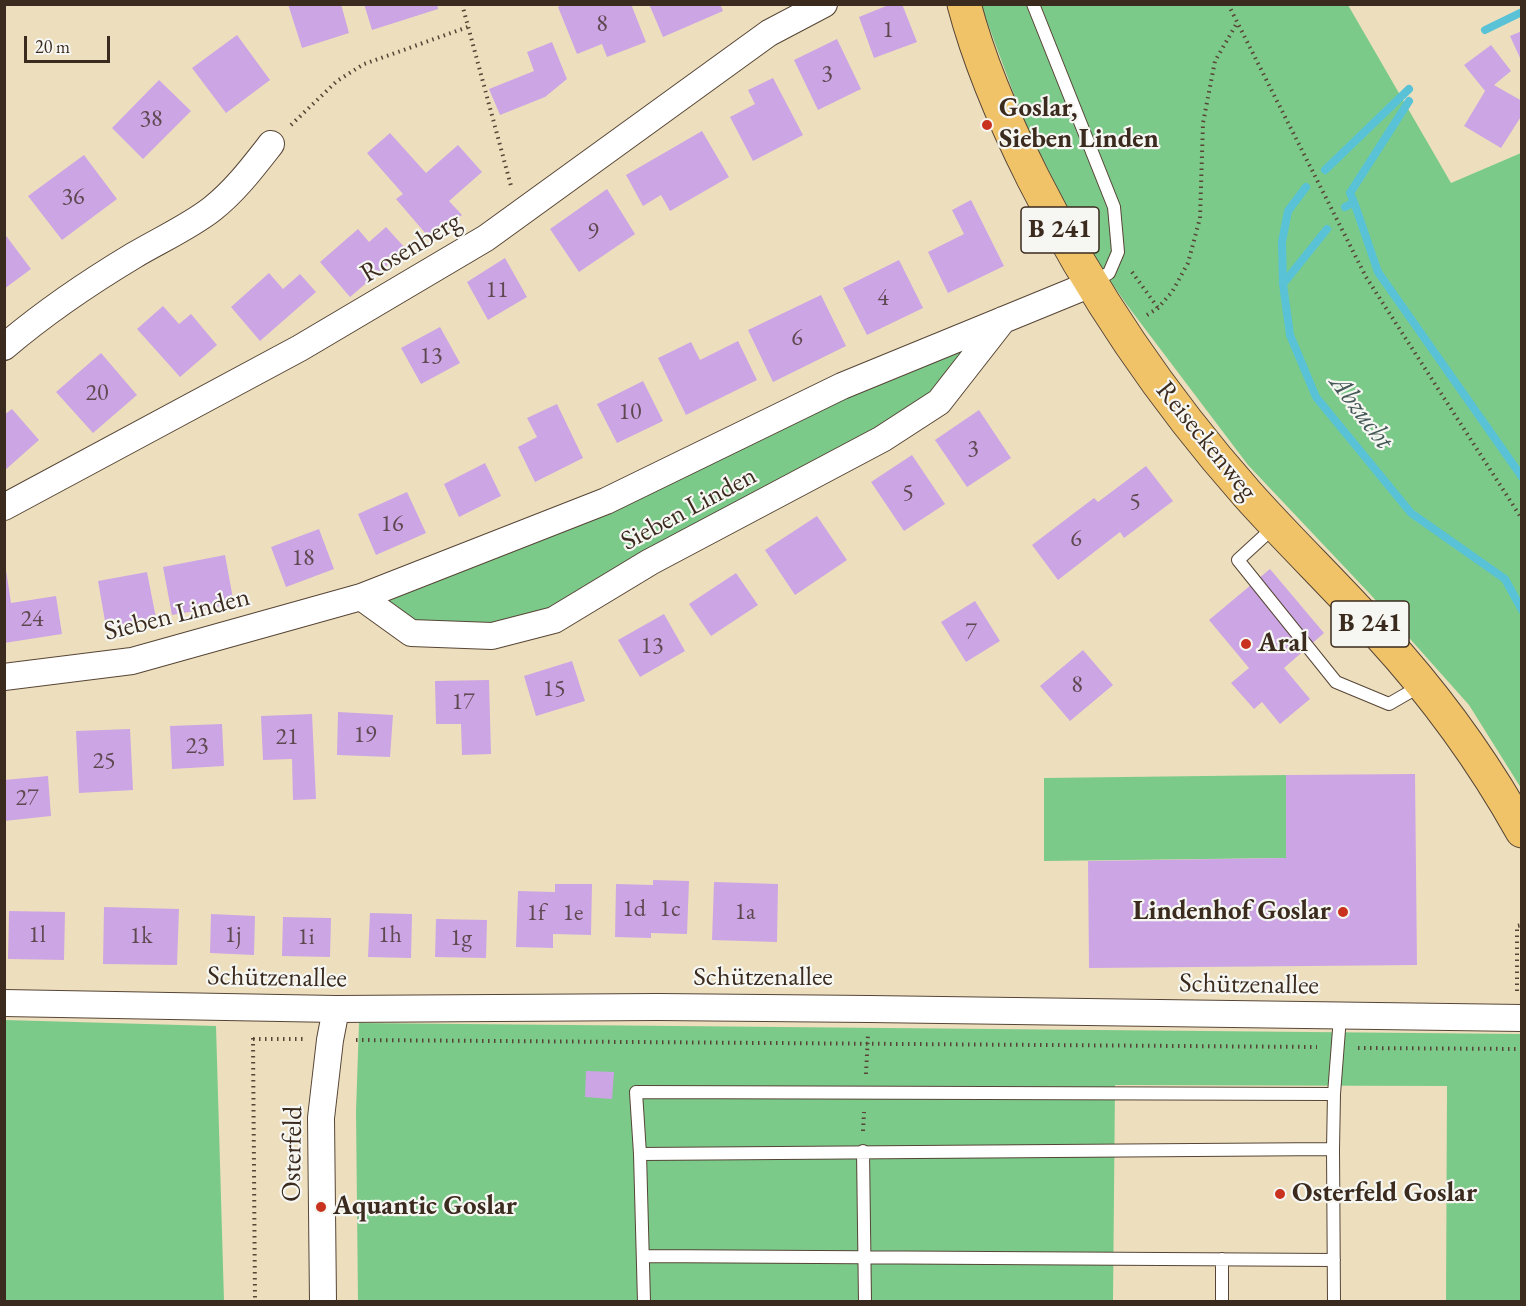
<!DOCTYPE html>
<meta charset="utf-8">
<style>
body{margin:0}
#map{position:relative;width:1526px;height:1306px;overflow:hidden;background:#eddfbd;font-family:"EB Garamond",serif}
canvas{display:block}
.frame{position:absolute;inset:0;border:6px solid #3b2a1e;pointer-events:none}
.scale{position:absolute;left:24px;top:36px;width:86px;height:27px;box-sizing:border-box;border:3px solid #3b2a1e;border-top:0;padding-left:8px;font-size:18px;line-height:21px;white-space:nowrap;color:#3b2a1e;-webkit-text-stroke:4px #f6f6f2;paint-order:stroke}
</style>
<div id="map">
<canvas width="1526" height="1306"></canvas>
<div class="frame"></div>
<div class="scale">20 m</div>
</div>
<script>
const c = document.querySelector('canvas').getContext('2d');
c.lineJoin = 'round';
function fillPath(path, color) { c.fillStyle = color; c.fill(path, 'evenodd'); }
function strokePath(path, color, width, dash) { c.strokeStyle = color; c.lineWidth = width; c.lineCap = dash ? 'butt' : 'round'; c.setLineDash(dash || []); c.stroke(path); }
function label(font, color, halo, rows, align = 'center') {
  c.font = font + ' "EB Garamond",serif'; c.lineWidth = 4.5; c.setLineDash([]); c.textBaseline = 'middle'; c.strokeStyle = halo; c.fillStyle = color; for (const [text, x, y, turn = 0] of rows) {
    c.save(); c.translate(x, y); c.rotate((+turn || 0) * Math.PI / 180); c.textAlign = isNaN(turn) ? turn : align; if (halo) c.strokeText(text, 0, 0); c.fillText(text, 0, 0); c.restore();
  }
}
fillPath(new Path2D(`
 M981,5H1348L1451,183L1521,153V788L1469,705L1370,594L1248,465L1127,305L1086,246L1023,119Z
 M1005,318L939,402L554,620L411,633L361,597Z
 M1286,775V858L1044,861V778Z
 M5,1020L216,1026L224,1301H5Z
 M359,1023L1521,1034V1301H1446L1447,1086L1115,1085L1113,1301L358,1302L356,1111Z`), '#7cca8a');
strokePath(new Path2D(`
 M1485,30L1522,12
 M1325,170L1409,89
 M1306,187L1288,211L1282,242L1283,284L1290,335L1316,397L1411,513L1505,579L1522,610
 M1354,202L1378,272L1522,477
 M1345,207L1354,202L1350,193L1409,101
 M1283,284L1327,229`), '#59c2d6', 8);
fillPath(new Path2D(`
 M288,4H341L349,33L302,48Z
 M364,4H437L438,9L372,30Z
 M564,4H631L646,42L607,57L602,44L577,54L558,7Z
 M649,4H720L723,11L663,37Z
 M891,4H902L917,42L874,58L859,17Z
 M1522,31V57L1520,58L1510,36Z
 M237,35L270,80L226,113L192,68Z
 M837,39L861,89L818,110L794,60Z
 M552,42L567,79L545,97L500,115L489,89L534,71L527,52Z
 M1491,45L1511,71L1494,85L1522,101V115L1501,148L1464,126L1485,91L1464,65Z
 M773,78L803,135L753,161L730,117L755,104L748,90Z
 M159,80L191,111L143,159L112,128Z
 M702,131L729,177L670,211L661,195L643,206L626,175Z
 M390,133L426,173L458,145L482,172L449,201L462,215L432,241L396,199L403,194L367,153Z
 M84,155L117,199L62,240L28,196Z
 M607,189L635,234L579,272L550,229Z
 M971,200L1004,266L948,293L928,252L964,234L952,210Z
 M386,227L406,249L350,297L320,262L358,229L369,242Z
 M4,233L31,269L4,289Z
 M505,258L527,297L488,320L467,282Z
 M899,260L923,308L867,335L843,288Z
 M269,273L283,289L300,274L316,292L260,341L231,307Z
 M821,295L846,346L773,382L748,330Z
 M163,306L179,324L191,314L217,345L180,377L137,329Z
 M440,327L460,363L421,384L401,348Z
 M738,341L757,380L686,415L658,358L691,342L700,360Z
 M101,353L137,395L93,433L56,392Z
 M643,381L663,421L617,443L597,404Z
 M557,404L583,458L535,482L518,447L537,437L527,418Z
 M12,409L39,440L4,471V415Z
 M979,410L1011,458L967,487L935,440Z
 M912,455L945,504L904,531L871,482Z
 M485,463L501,496L459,517L444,484Z
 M1146,466L1173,501L1124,538L1120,532L1058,580L1032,545L1094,498L1098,502Z
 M407,492L426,533L376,555L358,514Z
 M817,516L847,560L795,595L765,550Z
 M319,529L334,569L286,587L271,547Z
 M225,555L234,604L172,615L163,567Z
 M1270,569L1324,633L1284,668L1310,699L1280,724L1262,702L1254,709L1231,683L1249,668L1209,620Z
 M6,570L11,603L56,596L62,634L4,643Z
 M147,572L156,618L106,627L98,581Z
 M736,573L758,605L711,636L689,604Z
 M975,601L1000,641L966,662L941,622Z
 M664,614L685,651L640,677L618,640Z
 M1083,650L1113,685L1070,721L1040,686Z
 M572,661L585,701L536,716L524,676Z
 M489,680L491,754L462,755L461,724H436L435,681Z
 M338,712L393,715L390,757L337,755Z
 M312,714L316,799L293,800L292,759L263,760L261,716Z
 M222,724L224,766L172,769L170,726Z
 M130,729L133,790L79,793L76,731Z
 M1415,774L1417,965L1089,968L1088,861L1286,858V775Z
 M48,776L51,816L4,821V780Z
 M653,880L689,881L687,934L651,933V938L615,937L616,884L653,885Z
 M714,882L778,884L777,942L712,940Z
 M555,884H592L591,935L553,934V948L516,947L518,891L555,892Z
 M104,907L179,909L177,965L103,964Z
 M9,911L65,912L64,960L8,959Z
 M370,913L412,914L411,958L368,957Z
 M211,914L255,916L254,955L210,953Z
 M283,917L331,918L330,957L282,956Z
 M436,919L487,920L486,958L435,957Z
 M586,1071L614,1072L612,1099L585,1097Z`), '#cca5e5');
const lane = new Path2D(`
 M1033,4L1114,207L1118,252L1109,273L1092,283
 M1274,527L1238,560L1336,682L1389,704L1422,685
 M863,1151L865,1302
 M640,1154L636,1092L1334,1094
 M644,1256L1334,1260
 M644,1302L640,1154L1333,1149
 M1222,1302V1259
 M1334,1302L1333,1149L1334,1094L1340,1017`);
const street = new Path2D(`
 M4,347C44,313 88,283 133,256C158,241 189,227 212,209C235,191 253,167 271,144
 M4,507L300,348L486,238L769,33L824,4
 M361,597L411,633L492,636L554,620L650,562L882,439L939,402L1003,320
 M4,677L132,661L361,597L606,501L842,386L1091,284
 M4,1003L336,1009L658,1007L869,1009L1522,1018
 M323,1302L321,1118L330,1040L336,1009`);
const primary = new Path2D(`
 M964,4C980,65 1005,122 1033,178C1091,293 1163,399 1248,495C1291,543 1337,587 1380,635C1434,694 1483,761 1522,831`);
strokePath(lane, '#564536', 14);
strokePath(street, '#564536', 28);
strokePath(primary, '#564536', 35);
strokePath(new Path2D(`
 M462,4L511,186
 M1228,4L1366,277L1522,519
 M291,125L337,81L364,64L468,27
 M1132,272L1158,308
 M1147,315L1158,308L1172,292L1188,263L1200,218L1203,123L1215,61L1237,23
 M1517,991V926L1522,925
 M253,1038L255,1302
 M253,1039H303
 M356,1040L1317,1047
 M1358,1048L1522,1049
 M866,1074L868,1034
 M863,1131L864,1112`), '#564536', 4, [1.5, 4.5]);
strokePath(lane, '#fff', 12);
strokePath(street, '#fff', 26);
strokePath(primary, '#f1c369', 33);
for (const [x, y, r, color] of [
 [987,125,6,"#c8321e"],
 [1246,644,6,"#c8321e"],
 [1343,912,6,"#c8321e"],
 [1280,1194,6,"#c8321e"],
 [321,1207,6,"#c8321e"]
]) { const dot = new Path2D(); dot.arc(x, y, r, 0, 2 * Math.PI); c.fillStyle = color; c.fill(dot); strokePath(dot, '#f6f6f2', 2); }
label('24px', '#5f4950', null, [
 ["8",602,24],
 ["1",888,30],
 ["3",827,74],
 ["38",151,119],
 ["36",73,197],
 ["9",593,232],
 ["11",497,290],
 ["4",883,298],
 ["6",797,338],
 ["13",431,356],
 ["20",97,393],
 ["10",630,412],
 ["3",973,449],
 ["5",908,493],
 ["5",1135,502],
 ["16",392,524],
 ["6",1076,539],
 ["18",303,558],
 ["24",32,619],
 ["7",971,632],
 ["13",652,646],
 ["8",1077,685],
 ["15",554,689],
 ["17",463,702],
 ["19",365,735],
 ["21",287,737],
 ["23",197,746],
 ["25",104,761],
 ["27",27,798],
 ["1d",634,909],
 ["1c",670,909],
 ["1a",745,912],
 ["1f",536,913],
 ["1e",573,913],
 ["1l",37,935],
 ["1j",233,935],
 ["1h",390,935],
 ["1k",141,936],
 ["1i",306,937],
 ["1g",461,938]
]);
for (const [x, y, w] of [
 [1060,230,78],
 [1370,624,78]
]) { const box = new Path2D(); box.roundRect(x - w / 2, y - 23, w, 46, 4.5); c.fillStyle = '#f6f6f2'; c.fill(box); strokePath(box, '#3b2a1e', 1.5); }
label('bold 26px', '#3b2a1e', null, [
 ["B 241",1060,230],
 ["B 241",1370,624]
]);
label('bold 27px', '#3b2a1e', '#f6f6f2', [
 ["Goslar,",999,109],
 ["Sieben Linden",999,140],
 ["Aral",1258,644],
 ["Lindenhof Goslar",1331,912,"right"],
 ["Osterfeld Goslar",1292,1194],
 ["Aquantic Goslar",333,1207]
], 'left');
label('27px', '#3b2a1e', '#f6f6f2', [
 ["Rosenberg",411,248,-31],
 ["Reiseckenweg",1206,441,51],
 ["Sieben Linden",689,509,-28],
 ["Sieben Linden",177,615,-14],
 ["Schützenallee",277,978,1],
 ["Schützenallee",763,978],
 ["Schützenallee",1249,985,1],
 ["Osterfeld",293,1154,-89]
]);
label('italic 28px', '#445855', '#f6f6f2', [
 ["Abzucht",1361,412,53]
]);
</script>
